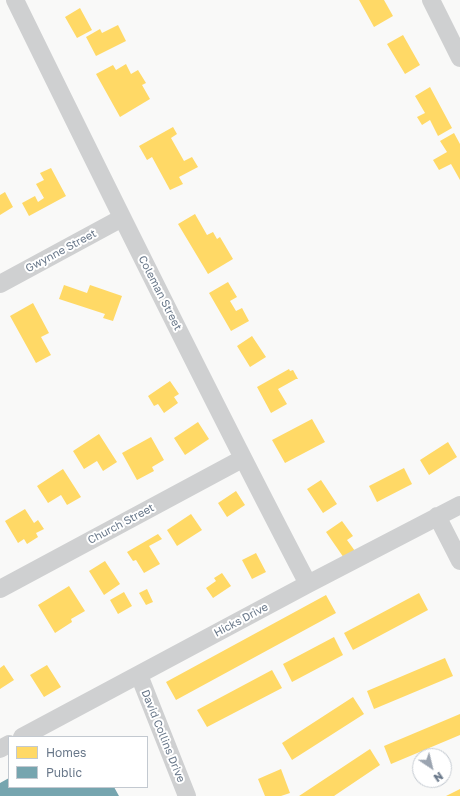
<!DOCTYPE html>
<style>
body{margin:0}
#map{position:relative;width:460px;height:796px;overflow:hidden;background:#f9f9f8;font-family:"Golos Text",sans-serif}
canvas{display:block}
.legend{position:absolute;left:8px;top:736px;width:140px;height:52px;box-sizing:border-box;background:#fff;border:1px solid #c3c9d0;margin:0;padding:5px 7px;list-style:none;font-size:12px;color:#687789}
.legend li{display:flex;align-items:center;gap:8px;height:20px}
.legend b{width:20px;border:1px solid #c3c9d0}
.north{position:absolute;left:412px;top:748px;width:40px;height:40px;box-sizing:border-box;background:#fff;border:1px solid #c3c9d0;border-radius:50%;rotate:145deg;font-size:11px;font-weight:700;line-height:16px;text-align:center;color:#687789}
.north::after{content:'';display:block;margin:auto;width:14px;height:18px;background:#9ba4b0;clip-path:polygon(50% 0,100% 100%,50% 72%,0 100%)}
</style>
<div id="map">
<canvas width="460" height="796"></canvas>
<ul class="legend">
<li><b style="height:11px;background:#ffd966"></b>Homes</li>
<li><b style="height:11px;background:#76a5af"></b>Public</li>
</ul>
<div class="north">N</div>
</div>
<script>
const c = document.querySelector('canvas').getContext('2d');
c.lineJoin = 'round';
function fillPath(path, color) { c.fillStyle = color; c.fill(path, 'evenodd'); }
function strokePath(path, color, width, dash) { c.strokeStyle = color; c.lineWidth = width; c.lineCap = dash ? 'butt' : 'round'; c.setLineDash(dash || []); c.stroke(path); }
function label(font, color, halo, rows, align = 'center') {
  c.font = font + ' "Golos Text",sans-serif'; c.lineWidth = 4; c.setLineDash([]); c.textBaseline = 'middle'; c.strokeStyle = halo; c.fillStyle = color; for (const [text, x, y, turn = 0] of rows) {
    c.save(); c.translate(x, y); c.rotate((+turn || 0) * Math.PI / 180); c.textAlign = isNaN(turn) ? turn : align; if (halo) c.strokeText(text, 0, 0); c.fillText(text, 0, 0); c.restore();
  }
}
fillPath(new Path2D(`
 M359,0H384L393,16L374,27Z
 M80,8L92,30L77,38L65,17Z
 M118,25L126,41L96,56L86,37L100,29L102,33Z
 M403,35L420,65L405,74L387,44Z
 M126,64L131,74L138,70L146,83L142,85L150,99L120,117L96,74L113,65L116,70Z
 M430,87L452,128L438,136L430,120L422,125L417,117L425,113L415,96Z
 M173,127L177,134L171,138L184,161L192,157L198,167L179,177L183,184L170,190L152,157L147,160L139,146Z
 M454,133L460,144V180L451,164L439,170L433,160L447,152L440,141Z
 M51,168L66,196L29,216L22,203L35,196L38,202L44,198L36,184L44,180L40,173Z
 M5,192L13,207L0,215V195Z
 M195,214L207,235L213,232L217,239L220,237L233,259L208,274L178,224Z
 M228,282L237,297L230,301L236,311L242,308L249,321L231,331L209,293Z
 M64,285L87,293L90,285L122,296L113,321L103,318L105,314L59,299Z
 M33,303L49,333L41,337L51,355L36,363L10,316Z
 M252,336L266,357L250,367L237,346Z
 M289,369L290,371L293,370L298,379H296L278,389L287,404L271,413L257,387Z
 M170,381L179,394L174,397L178,403L164,413L158,404L154,406L148,396Z
 M312,419L325,442L285,463L272,440Z
 M198,422L209,439L185,455L174,438Z
 M99,434L117,462L103,471L97,461L84,469L73,451Z
 M151,437L164,460L152,467L154,471L137,480L122,453Z
 M448,442L457,457L429,475L420,460Z
 M404,468L412,484L377,502L369,486Z
 M63,469L81,497L67,505L61,495L48,503L37,486Z
 M321,480L337,504L323,513L307,489Z
 M236,491L245,505L227,517L218,503Z
 M25,509L34,523L38,520L44,529L36,533L38,537L27,544L24,539L18,543L5,521Z
 M191,514L202,530L177,546L167,530Z
 M342,521L353,536L347,540L355,551L344,558L326,532Z
 M158,534L162,539L149,546L160,564L144,573L136,560L133,561L127,552Z
 M256,553L266,572L252,579L242,560Z
 M105,561L120,584L104,595L89,571Z
 M222,573L231,586L213,598L206,588L216,581L214,578Z
 M69,586L85,611L71,619L72,622L55,633L38,605Z
 M147,589L153,602L146,605L139,593Z
 M124,592L132,606L118,614L110,600Z
 M419,593L428,610L353,650L344,633Z
 M326,595L336,613L176,700L166,682Z
 M334,637L343,655L292,682L283,664Z
 M445,658L453,676L374,709L367,691Z
 M4,665L14,680L0,689V668Z
 M47,665L61,687L44,697L30,675Z
 M272,670L282,688L207,727L197,710Z
 M353,697L364,714L292,760L282,743Z
 M460,714V735L391,764L384,746Z
 M370,749L380,765L334,796H299Z
 M281,769L290,793L281,796H265L258,779Z
 M460,789V796H446Z`), '#ffd966');
fillPath(new Path2D(`
 M9,778V787H114L119,796H0V783Z`), '#76a5af');
strokePath(new Path2D(`
 M15,0C111,196 207,391 308,584
 M431,0L460,58
 M0,284L122,218
 M437,516L460,561
 M0,589L242,459
 M139,675L187,796
 M22,737L308,584L460,505
 M0,749L9,744`), '#cfd0d1', 18);
label('11px', '#687789', '#fff', [
 ["Gwynne Street",61,251,-28],
 ["Coleman Street",160,293,63],
 ["Church Street",121,524,-28],
 ["Hicks Drive",241,620,-28],
 ["David Collins Drive",163,736,68]
]);
</script>
